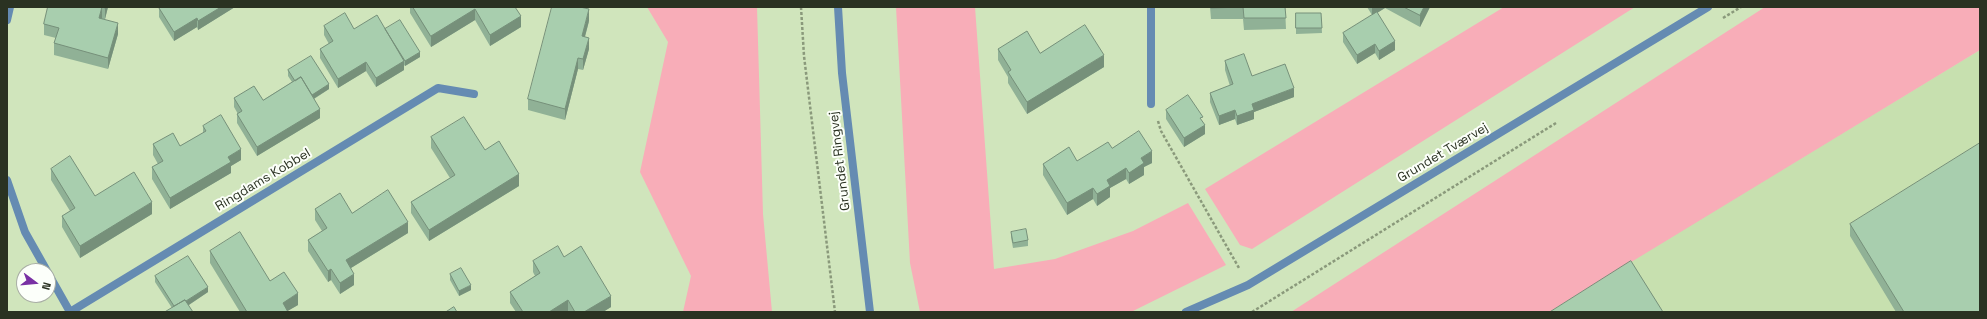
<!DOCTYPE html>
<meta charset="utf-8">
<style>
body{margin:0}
#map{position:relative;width:1987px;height:319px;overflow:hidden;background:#d0e5bc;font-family:"Space Grotesk",sans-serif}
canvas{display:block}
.frame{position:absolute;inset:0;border:8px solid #2a3222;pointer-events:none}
.north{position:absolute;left:16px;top:263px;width:40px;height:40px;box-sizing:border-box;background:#fcfffa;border:1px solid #a8ada4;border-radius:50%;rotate:106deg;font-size:11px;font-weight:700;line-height:16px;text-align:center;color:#2a3222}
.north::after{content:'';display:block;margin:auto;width:14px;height:18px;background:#7931a4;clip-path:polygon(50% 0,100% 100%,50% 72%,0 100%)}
</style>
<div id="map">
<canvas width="1987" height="319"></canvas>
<div class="frame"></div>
<div class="north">N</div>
</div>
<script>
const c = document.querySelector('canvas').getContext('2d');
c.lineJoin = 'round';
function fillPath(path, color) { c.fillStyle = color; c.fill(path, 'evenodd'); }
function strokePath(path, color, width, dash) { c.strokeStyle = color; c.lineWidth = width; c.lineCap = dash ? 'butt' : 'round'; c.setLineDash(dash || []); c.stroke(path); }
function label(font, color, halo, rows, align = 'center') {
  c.font = font + ' "Space Grotesk",sans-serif'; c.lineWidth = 4; c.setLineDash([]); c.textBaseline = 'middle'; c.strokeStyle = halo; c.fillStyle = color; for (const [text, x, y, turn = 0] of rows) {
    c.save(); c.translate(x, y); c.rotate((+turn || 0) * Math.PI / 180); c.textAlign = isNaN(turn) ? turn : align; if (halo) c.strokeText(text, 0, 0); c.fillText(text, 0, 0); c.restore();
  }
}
fillPath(new Path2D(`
 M1980,50V312H1549L1634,259Z`), '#c7e0af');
fillPath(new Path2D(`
 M647,7H757L763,214L772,312H683L691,276L640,172L668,42Z
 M896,7H975L994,269L1055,259L1133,231L1188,203L1226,265L1131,312H920L910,263Z
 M1504,7H1635L1252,249L1240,245L1205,189Z
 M1765,7H1980V50L1549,312H1291Z`), '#f8adb8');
strokePath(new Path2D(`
 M801,7L804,56L835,312
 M1723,18L1741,7
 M1158,121L1161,131L1239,268
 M1252,312L1556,123`), '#8a997b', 2.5, [3, 2]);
strokePath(new Path2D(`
 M838,7L842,73L870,312
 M1151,7V104
 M7,20L10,7
 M7,180L25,232L47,271
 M48,273L70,312
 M70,312L438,88L474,94
 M1186,312L1248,285L1708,7`), '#658bb2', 8);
fillPath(new Path2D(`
 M48,7H108L105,19H102L118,34L108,69L54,55V43L56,38L44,35V24Z
 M235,7L198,30L197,27L174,41L159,17V8Z
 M410,7H515L521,27L490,46L475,20L431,47L410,13Z
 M1210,7H1285L1286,29L1244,30L1243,19H1211Z
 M1367,7H1430L1420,27L1385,8L1377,13L1395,50L1379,60L1375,53L1357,64L1343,42V33L1372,15Z
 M1296,13H1321L1322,33L1296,34Z
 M589,21L585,37L589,49L583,70L578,69L565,120L528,110V99Z
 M324,26L354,29H385L420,57L405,66L404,65V70L376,87L366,71L338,88L320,58V49L329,44L324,35Z
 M998,49L1040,53L1104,67L1027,114L1008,83V77L998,60Z
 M1225,61L1252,76L1294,97L1254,112V119L1237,125L1235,119L1219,125L1210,102V93L1230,86L1225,70Z
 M288,70L329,89L314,99L320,118L257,156L237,123V114H238L234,107V98L263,100L292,82L288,76Z
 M1166,110L1203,122L1205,134L1184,147L1166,119Z
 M203,126L241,160L231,166V173L170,209L152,179V167L158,164L153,155V144L180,146L203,133Z
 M431,137L485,150L519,186L429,241L411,213V202L450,178L431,148Z
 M1112,148L1152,163L1144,167V175L1129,184L1126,179L1110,188V197L1097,206L1093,199L1067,215L1043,175V164L1077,161Z
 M51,169L95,196L152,214L80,258L62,227V216L70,211L51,180Z
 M315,209L352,213L408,233L351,268L354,285L340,294L331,280L328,282L308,251V240L322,231L315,220Z
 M1850,224L1980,312H1896L1850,236Z
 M1011,232L1028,240V246L1013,248L1011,237Z
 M210,251L270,281L298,305L287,311L288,312H240L210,263Z
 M564,257L611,307L603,312H516L510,303V292L535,276L533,272V261Z
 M450,274L471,290L459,296L450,280Z
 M155,276L208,292L189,305L172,308L155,282Z`), '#90b196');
fillPath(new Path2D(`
 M102,7V18L99,29V18Z
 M105,7H108L105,19Z
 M221,7H235L198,30V21Z
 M1372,7H1385V8L1372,16Z
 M1424,7H1430L1420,27V15Z
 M475,9V20L431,47V36Z
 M589,9V21L582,47V36Z
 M521,16V27L490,46V35Z
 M197,18V27L174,41V32Z
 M118,23V34L108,69V58Z
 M589,38V49L583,70V59Z
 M1395,41V50L1379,60V51Z
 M1375,44V53L1357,64V55Z
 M420,52V57L405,66V61Z
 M1104,55V67L1027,114V102Z
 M578,58V69L565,120V109Z
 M404,61V70L376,87V78Z
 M366,62V71L338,88V79Z
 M329,84V89L310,101V96Z
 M1294,88V97L1254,112V119L1237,125V116L1252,104Z
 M320,109V118L257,156V147Z
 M1235,110V119L1219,125V116Z
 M1205,125V134L1184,147V138Z
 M241,149V160L231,166V173L170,209V198L228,157Z
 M1152,151V163L1144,167V175L1129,184V173L1141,158Z
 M1126,168V179L1110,188V197L1097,206V194L1107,180Z
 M519,174V186L429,241V230Z
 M1093,188V199L1067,215V203Z
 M152,202V214L80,258V246Z
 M408,222V233L346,271V260Z
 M331,269V280L328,282V271Z
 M354,274V285L340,294V283Z
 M471,285V290L459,296V291Z
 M208,287V292L178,312L176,308Z
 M298,293V305L286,312L283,303Z
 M611,296V307L603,312H584Z
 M568,300V312H549Z`), '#76907a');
const building = new Path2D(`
 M48,7H105V8L102,7L99,18L118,23L108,58L54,43L59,28L44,24Z
 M160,7H221L198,21L197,18L174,32L159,8Z
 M413,7H515L521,16L490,35L475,9L431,36Z
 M552,7H580L589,9L582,36L589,38L583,59L578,58L565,109L528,99Z
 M1211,7H1285L1286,18H1244L1243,7L1211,8Z
 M1404,7H1424L1420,15Z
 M1377,12L1395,41L1379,51L1375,44L1357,55L1343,33Z
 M345,13L354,29L377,15L404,61L376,78L366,62L338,79L320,49L333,41L324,26Z
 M1296,13H1321L1322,28H1296Z
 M400,20L420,52L405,61L385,29Z
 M1085,25L1104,55L1027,102L1008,72L1011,70L998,49L1027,31L1040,53Z
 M1244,54L1252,76L1285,64L1294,88L1252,104L1254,110L1237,116L1235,110L1219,116L1210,93L1233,84L1225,61Z
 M311,56L329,84L312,95L301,77L295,81L288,70Z
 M301,77L320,109L257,147L237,114L242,111L234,98L254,86L263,100Z
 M1188,95L1203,117L1200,118L1205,125L1184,138L1166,110Z
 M221,115L241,149L228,157L231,162L170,198L152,167L163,161L153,144L173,133L180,146L206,131L203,126Z
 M464,117L485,150L499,141L519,174L429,230L411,202L455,175L431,137Z
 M1139,131L1152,151L1141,158L1144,163L1129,173L1126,168L1107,180L1110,186L1097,194L1093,188L1067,203L1043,164L1069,147L1077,161L1108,142L1112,148Z
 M1980,143V311L1978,312H1904L1850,224Z
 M70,156L95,196L134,172L152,202L80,246L62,216L75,208L51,169Z
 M388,190L408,222L346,260L354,274L340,283L331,269L328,271L308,240L327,228L315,209L340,193L352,213Z
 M1026,229L1028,240L1013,243L1011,232Z
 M240,232L270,281L284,272L298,293L283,303L288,312H247L210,251Z
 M558,246L564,257L581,246L611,296L584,312H575L568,300L549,312H523L510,292L540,273L533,261Z
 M188,256L208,287L186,301L185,300L174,306L155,276Z
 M1631,261L1663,312H1550Z
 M461,268L471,285L459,291L450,274Z
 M185,300L193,312H165Z
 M454,307L457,312H446Z`);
fillPath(building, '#a8ceae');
strokePath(building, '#76907a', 1);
label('13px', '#2a3222', '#fcfffa', [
 ["Grundet Tværvej",1443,153,-31],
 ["Grundet Ringvej",840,161,-97],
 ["Ringdams Kobbel",263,180,-31]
]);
</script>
